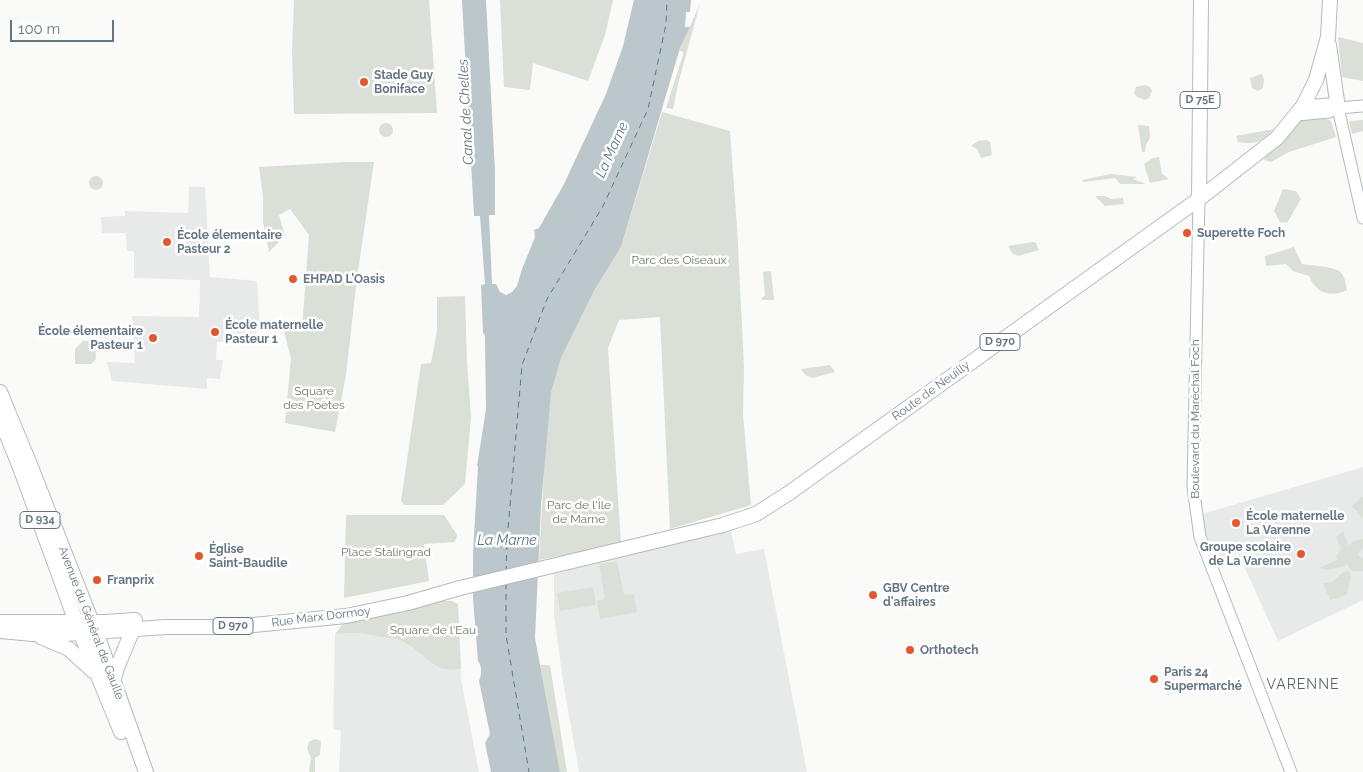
<!DOCTYPE html>
<meta charset="utf-8">
<style>
body{margin:0}
#map{position:relative;width:1363px;height:772px;overflow:hidden;background:#fafaf8;font-family:Raleway,sans-serif}
canvas{display:block}
.scale{position:absolute;left:10px;top:20px;width:104px;height:22px;box-sizing:border-box;border:2px solid #657683;border-top:0;padding-left:6px;font-size:15px;line-height:18px;white-space:nowrap;color:#657683;-webkit-text-stroke:4px #fff;paint-order:stroke}
</style>
<div id="map">
<canvas width="1363" height="772"></canvas>
<div class="scale">100 m</div>
</div>
<script>
const c = document.querySelector('canvas').getContext('2d');
c.lineJoin = 'round';
function fillPath(path, color) { c.fillStyle = color; c.fill(path, 'evenodd'); }
function strokePath(path, color, width, dash) { c.strokeStyle = color; c.lineWidth = width; c.lineCap = dash ? 'butt' : 'round'; c.setLineDash(dash || []); c.stroke(path); }
function label(font, color, halo, rows, align = 'center') {
  c.font = font + ' Raleway,sans-serif'; c.lineWidth = 5; c.setLineDash([]); c.textBaseline = 'middle'; c.strokeStyle = halo; c.fillStyle = color; for (const [text, x, y, turn = 0] of rows) {
    c.save(); c.translate(x, y); c.rotate((+turn || 0) * Math.PI / 180); c.textAlign = isNaN(turn) ? turn : align; if (halo) c.strokeText(text, 0, 0); c.fillText(text, 0, 0); c.restore();
  }
}
fillPath(new Path2D(`
 M189,187H205L210,277L257,281L260,328H256V336H231V342H217L216,360H223L220,379L207,378V389L112,381L107,362L135,363L132,316L199,317L200,280L134,278V251H127L126,233H102L101,217L125,216V211L188,213Z
 M1363,467V600L1278,641L1238,553L1215,559L1206,534L1202,514Z
 M731,531L736,554L764,549L807,772H579L563,681L554,616V574L603,560Z
 M359,633L400,640L412,647L431,663L440,668L450,670L461,669V679L479,772H339L341,731L333,729L335,634Z`), '#e8e9e9');
fillPath(new Path2D(`
 M294,0H429L437,113L294,114L292,51Z
 M500,0H613L605,35L588,81L533,63L530,90L504,87Z
 M700,4L678,84L673,109L666,108L683,55V52L680,51V48Z
 M1338,37L1363,43V81L1342,77Z
 M1262,74L1264,79L1263,88L1258,91L1252,88L1250,78Z
 M1145,85L1150,87L1152,91L1149,98L1145,100L1137,97L1134,93L1136,87Z
 M662,112L730,131L737,227L744,367L743,414L751,505L670,529L660,317L619,320L608,348L621,544L539,560L546,433L551,393L561,358L595,289L621,247Z
 M1325,118L1331,121L1336,137L1289,152L1271,162L1264,160L1266,154L1297,120Z
 M1363,120V131L1352,134L1349,121Z
 M379 130a7 7 0 1 1 14 0a7 7 0 1 1-14 0Z
 M1138,125L1149,126L1150,138L1146,145L1145,152H1142Z
 M1274,129C1260,142 1258,145 1238,142L1236,136Z
 M986,140L990,142L992,155L981,158L977,149L971,146L978,141Z
 M1159,157L1162,174L1169,179L1150,183L1144,164L1153,158Z
 M345,162H374L357,278L346,375L335,432L285,423L291,359L283,327L302,329L309,235L290,209L279,215L285,236L269,252L263,222V196L259,167Z
 M1111,174L1137,177L1133,179L1146,184H1120L1115,178L1084,182L1082,180Z
 M89 183a7 7 0 1 1 14 0a7 7 0 1 1-14 0Z
 M1283,189L1296,191L1301,199L1287,223L1280,222L1274,211Z
 M1095,196H1105L1111,199L1123,198L1124,204L1105,206Z
 M1033,242L1036,243L1039,250L1018,256L1012,253L1008,246Z
 M1294,247L1302,264C1311,266 1338,266 1342,274C1345,278 1346,285 1347,290C1330,298 1316,293 1309,276L1293,271L1286,264L1266,266L1265,256Z
 M771,271L774,300H762V297L765,296L763,272Z
 M465,296L467,362L471,418L465,484L443,505H404L401,501L421,364L431,363L437,331V297Z
 M83,341H95L96,359L91,364H75V349Z
 M830,365L835,372L812,378L805,375L801,369Z
 M1363,496V519L1352,506Z
 M346,515H444L457,535L455,542L424,544L429,581L344,598Z
 M1343,532L1349,546C1352,541 1357,539 1363,539V547L1358,555L1363,559V571H1352L1345,562V566L1326,570L1320,568L1338,559L1336,556L1341,549L1336,537Z
 M617,561L624,595L634,594L637,612L600,619L597,601L605,599L599,564Z
 M1346,570L1351,574L1347,594L1342,597L1330,600L1323,583L1332,582Z
 M593,587L596,605L560,611L557,593Z
 M439,601H452L458,604L461,669L450,670L440,668L431,663L412,647L400,640L359,633L335,634L344,623Z
 M540,665H550L567,772H560Z
 M315,739L321,741L320,755L315,758V772H309L311,758L307,748L309,742Z`), '#dadfd7');
fillPath(new Path2D(`
 M462,0H486L495,171V215H489L492,284H496L500,292L506,295L512,292L517,286L522,269L535,237L534,230L539,228L564,184L606,94L623,46L634,0H691L690,12H686L685,27H690L680,48L621,247L595,289L561,358L551,393L541,505L535,638L560,772H491L485,743L490,734L479,681C482,675 482,666 478,661L473,598V554L478,466H477L486,409L485,336L483,333L481,285L485,284L480,216H474Z`), '#bbc7cb');
strokePath(new Path2D(`
 M506,572L507,541L522,365L547,299L603,206L648,109L666,24L667,0
 M506,583V635L529,772`), '#60757c', 1, [6, 5]);
const secondary = new Path2D(`
 M1303,106L1328,104L1338,108
 M1338,108L1363,218
 M1297,115L1329,112L1338,108L1363,106
 M1199,199L1193,487L1200,537L1291,772`);
const primary = new Path2D(`
 M1329,45L1338,108
 M1199,199L1201,0
 M0,392L31,467L100,643L146,772
 M0,418L21,470L76,622L121,732
 M0,622H106L135,620
 M0,631L33,634H65L166,627H233L346,616L408,603L460,588L723,525L756,514L789,493L1199,199L1277,138L1303,106L1316,80L1328,37L1330,0
 M41,637L69,649L93,671
 M113,682L117,668L133,629`);
strokePath(secondary, '#b3babf', 13);
strokePath(primary, '#b5babe', 16);
strokePath(secondary, '#fff', 11);
strokePath(primary, '#fff', 14);
for (const [x, y, r, color] of [
 [364,82,5,"#e4572e"],
 [1187,233,5,"#e4572e"],
 [167,242,5,"#e4572e"],
 [293,279,5,"#e4572e"],
 [215,332,5,"#e4572e"],
 [153,338,5,"#e4572e"],
 [1236,523,5,"#e4572e"],
 [1301,554,5,"#e4572e"],
 [199,556,5,"#e4572e"],
 [97,580,5,"#e4572e"],
 [873,595,5,"#e4572e"],
 [910,650,5,"#e4572e"],
 [1154,679,5,"#e4572e"]
]) { const dot = new Path2D(); dot.arc(x, y, r, 0, 2 * Math.PI); c.fillStyle = color; c.fill(dot); strokePath(dot, '#fff', 2); }
for (const [x, y, w] of [
 [1200,100,40],
 [1000,342,40],
 [40,520,40],
 [233,626,40]
]) { const box = new Path2D(); box.roundRect(x - w / 2, y - 8.5, w, 17, 4); c.fillStyle = '#fff'; c.fill(box); strokePath(box, '#657683', 1); }
label('bold 11px', '#657683', null, [
 ["D 75E",1200,100],
 ["D 970",1000,342],
 ["D 934",40,520],
 ["D 970",233,626]
]);
label('bold 12px', '#657683', '#fff', [
 ["Stade Guy",374,75],
 ["Boniface",374,89],
 ["Superette Foch",1197,233],
 ["École élementaire",177,235],
 ["Pasteur 2",177,249],
 ["EHPAD L'Oasis",303,279],
 ["École maternelle",225,325],
 ["Pasteur 1",225,339],
 ["École élementaire",143,331,"right"],
 ["Pasteur 1",143,345,"right"],
 ["École maternelle",1246,516],
 ["La Varenne",1246,530],
 ["Groupe scolaire",1291,547,"right"],
 ["de La Varenne",1291,561,"right"],
 ["Église",209,549],
 ["Saint-Baudile",209,563],
 ["Franprix",107,580],
 ["GBV Centre",883,588],
 ["d'affaires",883,602],
 ["Orthotech",920,650],
 ["Paris 24",1164,672],
 ["Supermarché",1164,686]
], 'left');
label('12px', '#687a64', '#fff', [
 ["Parc des Oiseaux",679,260],
 ["Square",314,391],
 ["des Poètes",314,405],
 ["Parc de l'Île",579,505],
 ["de Marne",579,519],
 ["Place Stalingrad",386,552],
 ["Square de l'Eau",433,630]
]);
label('12px', '#657683', '#fff', [
 ["Route de Neuilly",931,391,-36],
 ["Boulevard du Maréchal Foch",1195,419,-90],
 ["Rue Marx Dormoy",321,617,-7],
 ["Avenue du Général de Gaulle",91,623,69]
]);
label('italic 14px', '#60757c', '#fff', [
 ["Canal de Chelles",466,112,-93],
 ["La Marne",612,150,-66],
 ["La Marne",507,541]
]);
c.letterSpacing = '1px';
label('14px', '#57646e', '#fff', [
 ["VARENNE",1303,685]
]);
c.letterSpacing = '0px';
</script>
